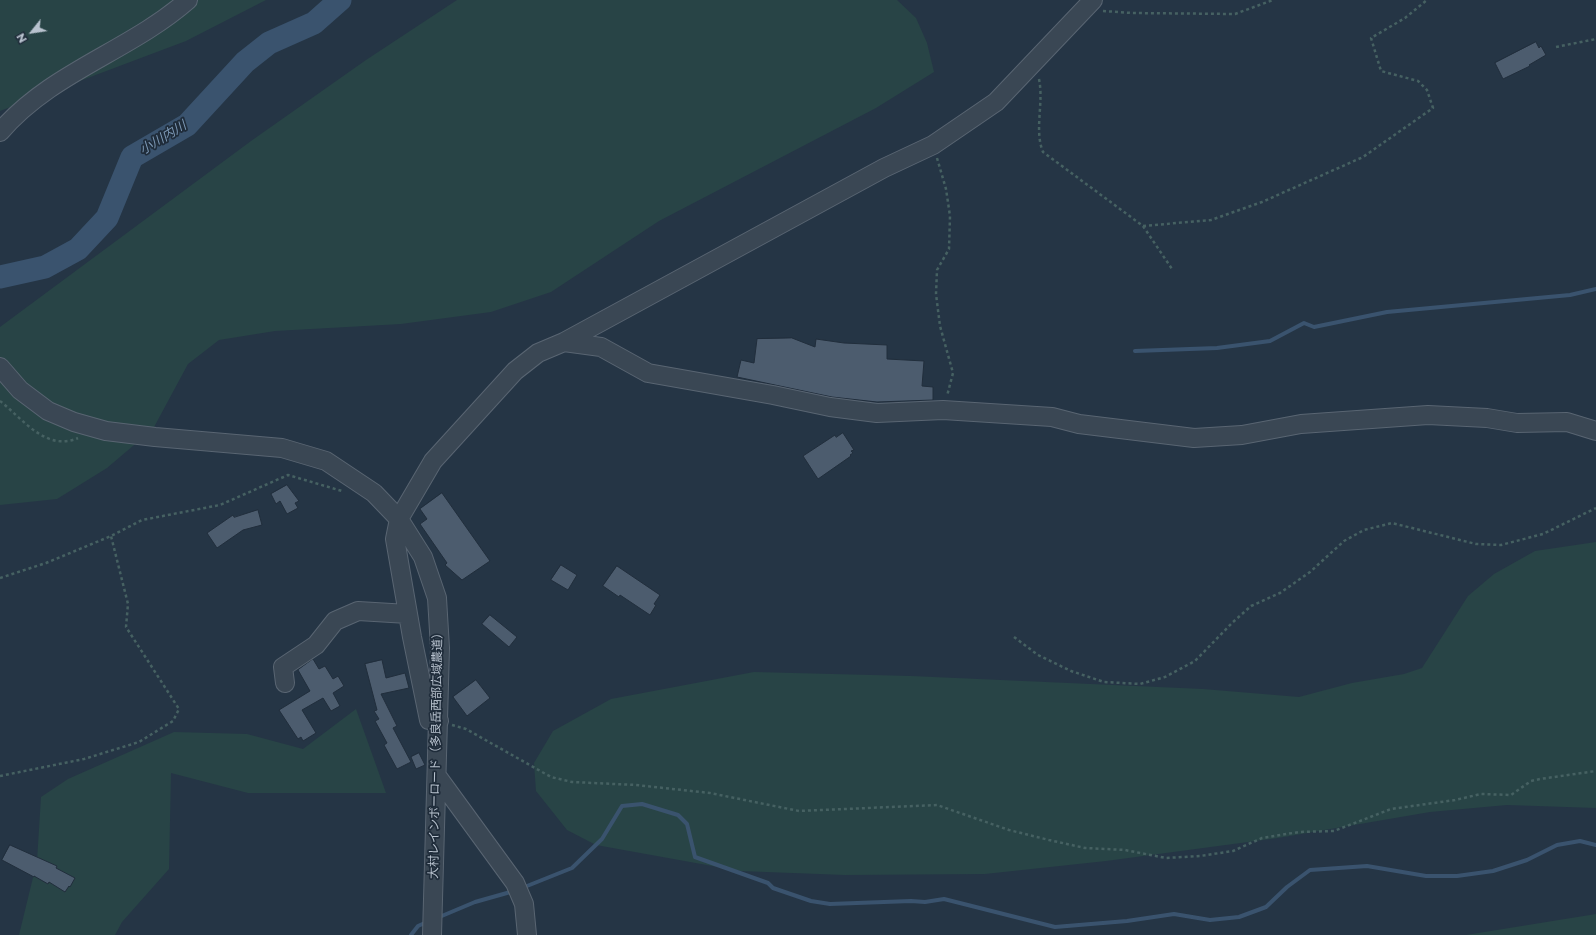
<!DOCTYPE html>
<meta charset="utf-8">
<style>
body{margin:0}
#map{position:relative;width:1596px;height:935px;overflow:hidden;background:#253545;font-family:Montserrat,sans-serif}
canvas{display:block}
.north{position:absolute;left:12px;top:12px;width:40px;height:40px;-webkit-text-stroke:3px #1f2c3a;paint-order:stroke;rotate:240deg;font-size:11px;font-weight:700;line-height:16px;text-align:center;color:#b8c2ce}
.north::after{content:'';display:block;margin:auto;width:14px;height:18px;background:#b8c2ce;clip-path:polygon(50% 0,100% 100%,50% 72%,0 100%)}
</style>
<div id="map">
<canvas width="1596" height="935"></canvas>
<div class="north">N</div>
</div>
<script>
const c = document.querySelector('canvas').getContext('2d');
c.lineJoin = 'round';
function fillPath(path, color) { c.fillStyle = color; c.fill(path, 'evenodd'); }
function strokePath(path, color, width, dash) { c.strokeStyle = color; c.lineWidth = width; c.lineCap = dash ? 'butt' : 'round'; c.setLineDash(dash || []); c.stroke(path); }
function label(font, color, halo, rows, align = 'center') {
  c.font = font + ' Montserrat,"Noto Sans JP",sans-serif'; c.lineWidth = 3.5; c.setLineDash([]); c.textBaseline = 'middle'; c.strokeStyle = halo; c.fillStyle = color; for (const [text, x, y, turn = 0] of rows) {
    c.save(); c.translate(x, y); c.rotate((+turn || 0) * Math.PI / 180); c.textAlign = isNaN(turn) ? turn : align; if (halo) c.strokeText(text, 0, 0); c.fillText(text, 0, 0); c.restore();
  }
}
fillPath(new Path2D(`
 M0,0H266L186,41L0,111Z
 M457,0H897L916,18L927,43L934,72L876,108L659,221L551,292L491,312L401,324L275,331L219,340L188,364L153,429L107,468L57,499L0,505V327L251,141L366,60Z
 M1596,542V808L1507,805L1430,812L1278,838L1106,861L985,874L845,875L740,871L596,845L567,830L536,791L534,763L553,731L611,699L754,672L911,676L1203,689L1299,697L1352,683L1404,674L1422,668L1468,596L1494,574L1535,551Z
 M356,709L386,793H248L171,773L169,869L122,922L115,935H19L37,861L41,797L68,779L174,732L247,734L303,749Z
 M1596,914V935H1466Z`), '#284446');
strokePath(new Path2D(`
 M1135,351L1217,348L1270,341L1304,323L1314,327L1387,312L1570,295L1596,289
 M522,888L572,868L602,839L622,806L642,804L678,815L687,824L695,857L768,883L773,888L811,901L830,904L911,901L925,902L944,899L1055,927L1127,921L1174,914L1210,920L1239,917L1266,907L1287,887L1310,870L1367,866L1426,876H1457L1493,871L1527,860L1557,845L1580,841L1596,845
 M437,918L475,902L514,891
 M411,935L418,926L427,922`), '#3a536e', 4);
strokePath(new Path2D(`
 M0,277L45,267L78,249L107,218L132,157L187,125L245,62L269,43L314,23L340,0`), '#3a536e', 23);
const building = new Path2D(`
 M1536,42L1539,48L1541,46L1546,55L1529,65L1530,66L1503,79L1495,63Z
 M792,338L815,347L816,339L844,343L887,345V359L924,361L922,386L933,387V400L877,402L832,397L737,377L741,360L754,363L757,339Z
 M843,433L854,450L851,451L853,453L850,455L851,456L818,479L803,456L835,435L836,437Z
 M287,485L299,501L295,503L298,508L287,514L280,501L276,504L271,494Z
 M442,493L490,561L462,580L445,565L447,563L420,524L427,519L420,509Z
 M258,510L262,525L243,530L217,548L207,533L233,515L234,517Z
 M561,565L577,575L568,590L551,580Z
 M617,566L660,595L654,604L656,605L650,615L620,595L619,597L603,586Z
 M490,615L517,637L509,647L482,624Z
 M313,659L319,669L325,666L333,679L338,676L344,686L333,693L340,706L331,711L323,698L302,710L316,733L303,741L301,737L298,739L279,710L310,691L298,670Z
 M382,660L386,678L405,673L409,688L381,694L397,726L393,728L411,762L397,769L384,745L387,743L375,721L379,719L374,711L377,710L365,664Z
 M476,680L490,698L467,716L453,697Z
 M419,753L425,765L416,769L411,757Z
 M10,845L57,866L56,868L75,878L70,887L69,886L65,892L49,882L48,884L34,876V877L2,860Z`);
fillPath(building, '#4c5c6e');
strokePath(building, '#212e3c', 1);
const minor = new Path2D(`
 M0,132C51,72 130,51 188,0
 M564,342L601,347L648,373L773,395L830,407L877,413L943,410L1052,417L1079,424L1194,438L1242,435L1301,424L1428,415L1487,418L1517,423L1567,422L1596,431
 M0,367L20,390L48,411L74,422L106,431L155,437L282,448L326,461L374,493L399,519L423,557L437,598L440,648L432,935
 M285,683L283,667L316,645L335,621L358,611L408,614
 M439,721L429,720L412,637L395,539L399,519L433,461L515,371L538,353L564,342L884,168L933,145L996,102L1093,0
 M437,776L515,883L524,904L527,935`);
strokePath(minor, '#596572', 20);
strokePath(new Path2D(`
 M1103,11L1132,13L1235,14L1273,0
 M1556,47L1596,39
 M1039,79C1044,103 1034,130 1043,152L1143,226L1211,220L1262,202L1363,157L1433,108L1427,90L1418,81L1381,71L1371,38L1405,18L1427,0
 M937,158L946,189L950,216L949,249L937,270L936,294L940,326L953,373L947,396
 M1143,226L1172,269
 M0,401C23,419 46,452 78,438
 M0,578L46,563L111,536L142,520L220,505L288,475L342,491
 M1014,637L1038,655L1071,671L1104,682L1140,684L1165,677L1195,661L1233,622L1251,606L1280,593L1310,572L1344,541L1364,530L1392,523L1476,544L1501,545L1543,534L1596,508
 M452,725L466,729L551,777L572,782L636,785L710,793L799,811L937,805L1009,830L1049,840L1085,848L1125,850L1166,858L1200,856L1233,851L1262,838L1299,832L1334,831L1391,809L1455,800L1481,794L1511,795L1531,781L1540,779L1596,771
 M0,776L84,759L139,742L173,721L179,709L126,627L128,604L111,536`), '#466162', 2.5, [3, 3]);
strokePath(minor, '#3a4754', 18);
label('12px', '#b8c2ce', '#1f2c3a', [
 ["大村レインボーロード（多良岳西部広域農道）",436,753,-89]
]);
label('italic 13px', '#7d99b6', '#1f2c3a', [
 ["小川内川",163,138,-31]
]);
</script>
